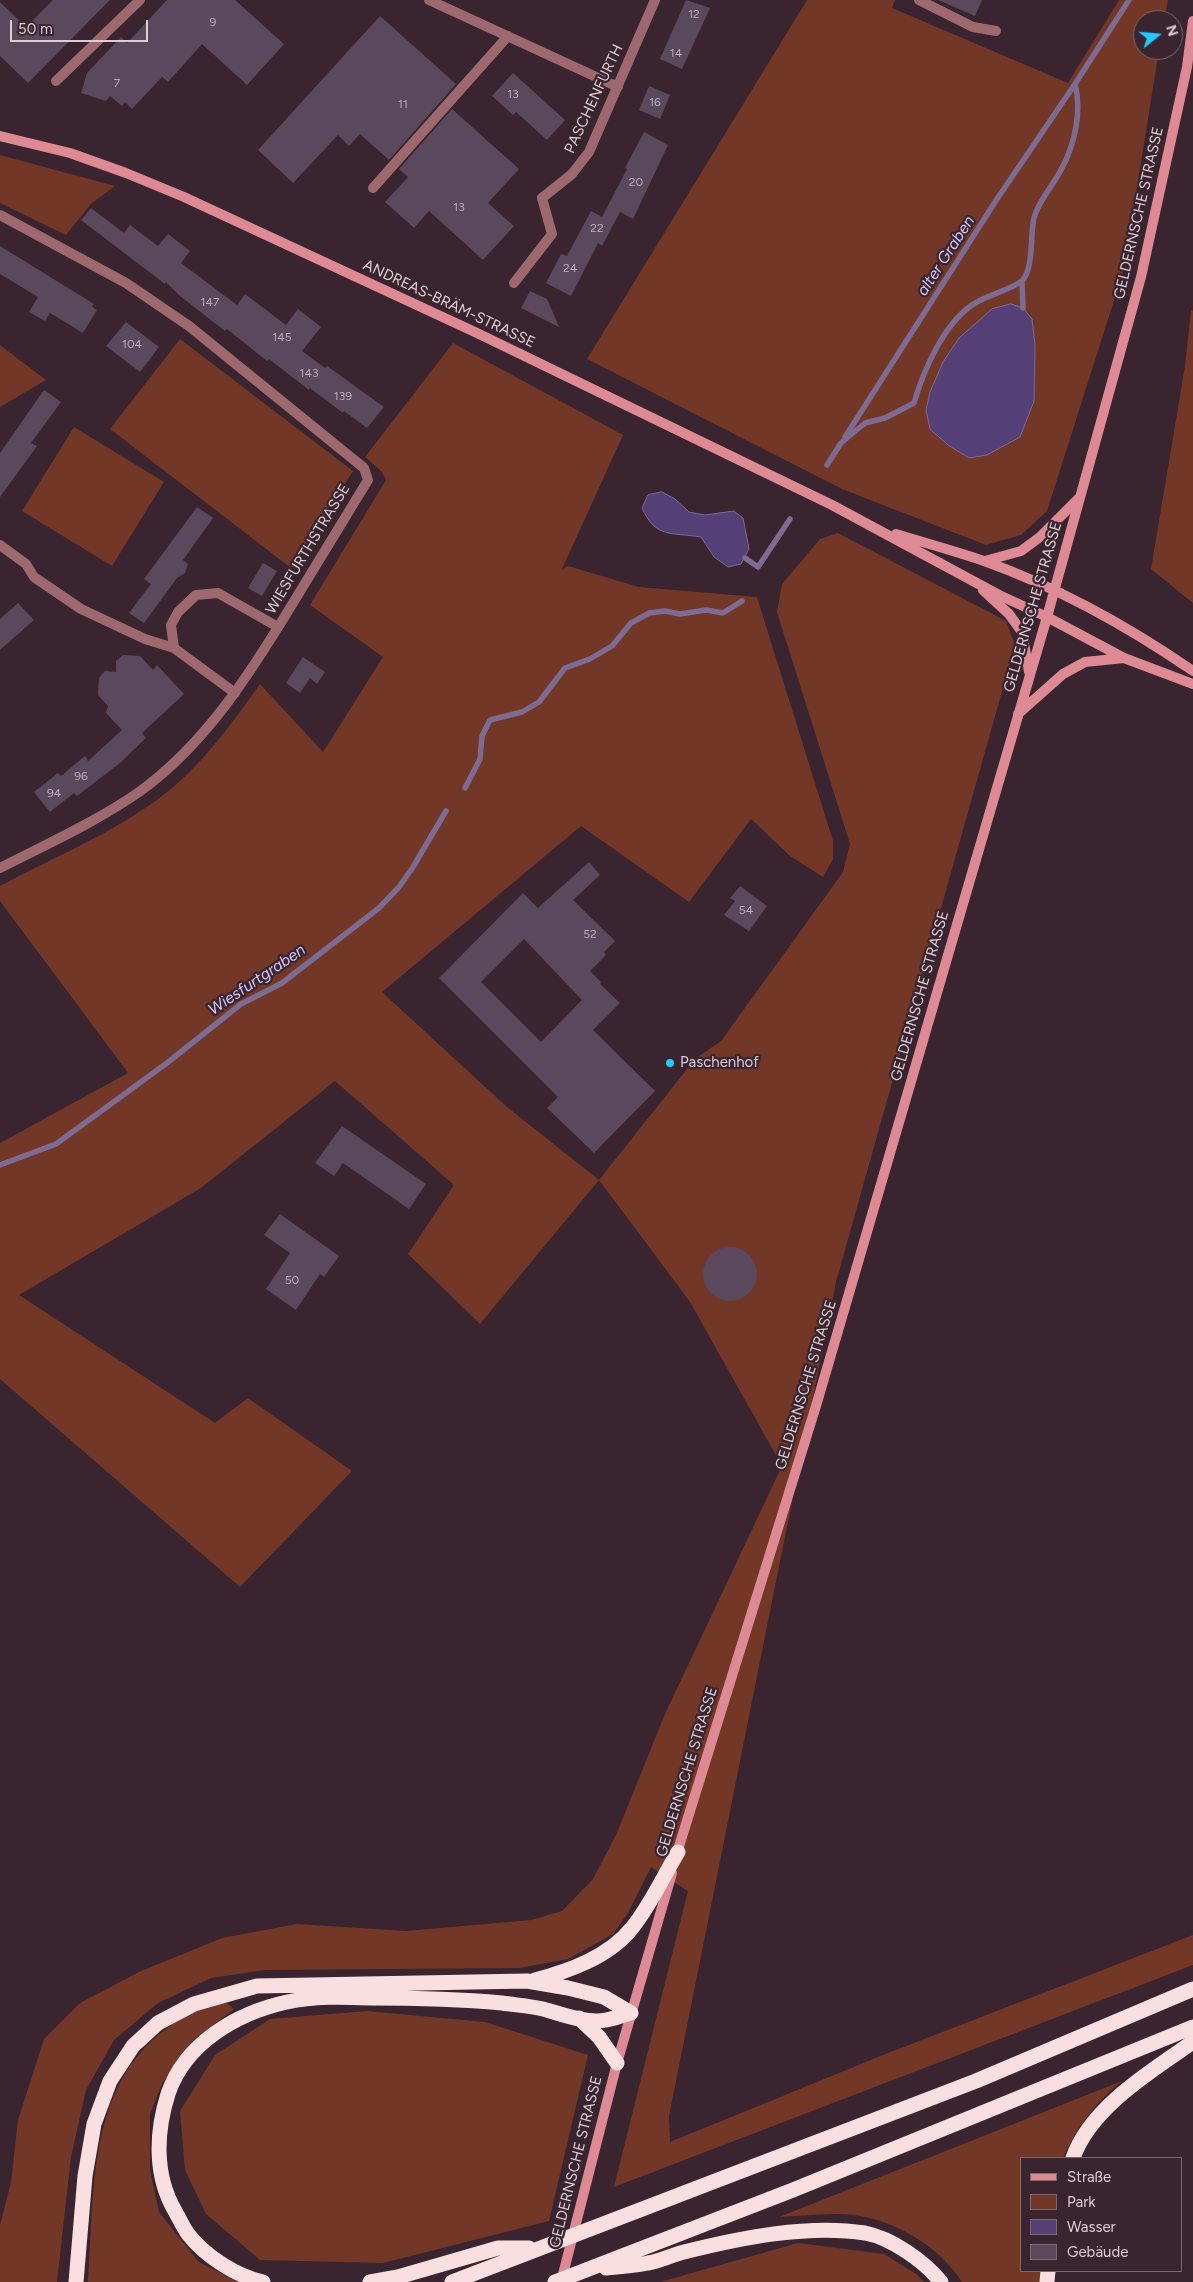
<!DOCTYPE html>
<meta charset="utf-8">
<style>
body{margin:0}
#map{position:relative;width:1193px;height:2282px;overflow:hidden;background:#3a242f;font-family:Figtree,sans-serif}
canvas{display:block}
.legend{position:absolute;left:1020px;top:2157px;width:162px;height:115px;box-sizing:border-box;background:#3a242f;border:1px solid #7b6871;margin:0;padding:6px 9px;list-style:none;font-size:15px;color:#ddced5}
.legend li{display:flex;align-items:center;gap:10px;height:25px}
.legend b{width:25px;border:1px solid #7b6871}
.north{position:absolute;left:1133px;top:10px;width:50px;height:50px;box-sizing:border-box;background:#3a242f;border:1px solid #7b6871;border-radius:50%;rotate:73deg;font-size:14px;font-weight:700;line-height:20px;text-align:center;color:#ddced5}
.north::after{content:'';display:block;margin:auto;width:18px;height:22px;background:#23c9fe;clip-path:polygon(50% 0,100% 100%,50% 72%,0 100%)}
.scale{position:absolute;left:10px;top:20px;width:138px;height:22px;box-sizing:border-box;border:2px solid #ddced5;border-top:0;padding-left:6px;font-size:15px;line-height:18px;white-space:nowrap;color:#ddced5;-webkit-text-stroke:4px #3a242f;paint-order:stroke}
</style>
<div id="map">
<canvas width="1193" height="2282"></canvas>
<ul class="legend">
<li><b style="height:6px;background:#dd8a95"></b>Straße</li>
<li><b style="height:14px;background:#723727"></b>Park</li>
<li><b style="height:14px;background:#544076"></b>Wasser</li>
<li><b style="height:14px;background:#5a485c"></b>Gebäude</li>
</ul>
<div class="north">N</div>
<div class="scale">50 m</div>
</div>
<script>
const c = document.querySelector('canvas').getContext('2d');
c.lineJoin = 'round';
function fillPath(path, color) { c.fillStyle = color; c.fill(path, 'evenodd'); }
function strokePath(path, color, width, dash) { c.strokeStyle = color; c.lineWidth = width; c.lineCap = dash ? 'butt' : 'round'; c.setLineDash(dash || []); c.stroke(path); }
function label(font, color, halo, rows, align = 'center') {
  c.font = font + ' Figtree,sans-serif'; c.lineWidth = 4.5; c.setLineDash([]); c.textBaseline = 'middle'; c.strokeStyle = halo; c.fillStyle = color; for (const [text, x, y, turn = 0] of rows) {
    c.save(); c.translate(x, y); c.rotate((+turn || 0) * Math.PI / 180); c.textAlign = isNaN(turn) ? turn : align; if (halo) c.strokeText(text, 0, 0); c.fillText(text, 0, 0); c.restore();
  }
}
fillPath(new Path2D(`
 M807,0H895L892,8L1068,83L1119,0H1168L1164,20H1143V50H1159L1124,269L1047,511L1021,535L986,545L842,489L587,359Z
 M0,155L115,186L91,204L66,235L0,203Z
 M1191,310L1193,311V603L1151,569L1185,366Z
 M180,339L353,471L291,568L110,429Z
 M453,343L623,435L562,569L568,566L639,587L757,597L833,841V859L823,877L790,856L751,819L689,902L581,826L382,992L507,1107L599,1180L695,1059L721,1041L843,872L850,844L777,612L782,584L820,539L838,533L1006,621L1015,645L836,1282L669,2116L670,2142L883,2055L1193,1935V1965L614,2187L688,1891L651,1867L628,1913L613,1934L568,1959L519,1968L265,1970L211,1978L158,2003L114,2040L86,2090L71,2157L57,2282H0V2225L11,2182L18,2120L44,2039L80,2003L139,1972L222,1938L297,1924L406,1931L531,1920L562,1911L593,1879L616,1835L665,1714L782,1466L690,1302L599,1180L480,1324L408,1254L454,1185L335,1081L201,1188L19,1295L215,1423L248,1398L352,1471L240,1587L0,1379V1143L128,1073L0,901V886C58,855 128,827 178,783C210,754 235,719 260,684L323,752L383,657L310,605L386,480L382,472L365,457Z
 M0,345L46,380L0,407Z
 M74,427L164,482L112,566L22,511Z
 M226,2002L234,2009L192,2041L162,2084L150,2114V2170L159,2212L199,2262L238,2282H88C95,2182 86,2068 190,2014C201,2009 214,2006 226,2002Z
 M367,2011L485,2022L588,2055L549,2221L383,2263L260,2260L206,2214L185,2170L180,2111L215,2055L270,2019Z
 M1122,2081C1094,2104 1078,2125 1063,2158H1022V2271H1041L1040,2282H962C939,2246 895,2220 853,2215C830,2212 803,2216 779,2217Z
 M798,2243L884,2254L916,2274L924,2282H660Z`), '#723727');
const water = new Path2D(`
 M1011,304L1023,308L1032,319L1035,345L1034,401L1020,437L987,455L969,458L948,445L930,429L926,410L930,392L943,362L959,338L992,309Z
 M662,492L675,499L689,512L705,515L734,511L743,518L749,549L741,564L728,567L714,557L701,537C671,532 656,539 642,508L648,495Z`);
fillPath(water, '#544076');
strokePath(water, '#7d6b92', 1);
strokePath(new Path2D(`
 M1022,281L1023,308
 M845,437L997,199L1075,84
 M827,465L841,443L865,423L885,418L914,403C924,369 945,320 977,302C987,296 1016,287 1022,281C1034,269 1030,233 1034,218C1039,199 1054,185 1062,168C1075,144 1082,110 1075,84L1129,0
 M745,558L758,567L790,519
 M465,788L480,759L482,736L490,720L522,712L539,702L565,668L590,659L612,646L631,623L649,613L665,611L680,614L706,610L723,613L742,601
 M0,1165L56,1144L167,1063L241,1004L282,983L379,908L399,887L413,867L446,811`), '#7d6b92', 5.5);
fillPath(new Path2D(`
 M53,0H110L28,83L0,56V2L26,27Z
 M167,0H235L284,44L247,85L202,44L168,82L162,77L132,109L125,102L122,106L110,96L106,101L81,93L87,73L121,37L127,43Z
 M686,0L710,8L682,69L660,59Z
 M938,0H982L975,16Z
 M380,16L456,84L389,160L360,134L349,146L338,135L293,183L258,150Z
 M513,73L565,120L547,140L516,112L513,115L492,96Z
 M649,86L670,95L660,119L639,110Z
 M452,109L519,169L488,203L514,226L483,260L429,211L414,228L385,202L408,177L399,169Z
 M644,132L668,145L633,219L620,212L602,246L598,243L571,296L546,283L561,254L567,256L591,211L602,217L627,169L625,168Z
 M91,208L124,233L130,225L158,246L168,234L190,251L181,263L237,305L245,294L286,325L298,309L321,327L302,351L325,368L327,366L384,407L367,428L344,411L343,413L310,388L309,390L269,359L267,361L227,329L225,331L180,296L166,282L165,284L81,220Z
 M0,246L94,304L92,307L97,310L83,333L50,313L45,321L29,312L38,297L0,274Z
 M530,291L547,299L559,327L521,308Z
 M126,322L159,347L140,372L106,346Z
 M44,390L61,402L31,443L37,446L0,497V453Z
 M197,507L213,518L183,560L188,564L185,573L177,578L144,623L129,613L151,584L144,579Z
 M263,563L277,571L262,596L248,588Z
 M18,603L34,620L0,650V619Z
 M123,655L140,656L153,670L157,665L184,694L142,733L146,738L120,763L77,796L74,793L50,812L34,792L58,773L61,776L85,756L88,761L122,730L106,713L108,706L98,695L99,678L105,671L116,672V661Z
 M303,657L325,672L317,684L310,678L300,693L286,683Z
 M589,862L600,875L573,900L615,941L604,952L606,955L590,971L601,982L600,984L620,1003L593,1030L655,1091L594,1153L547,1108L558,1097L439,978L523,893L538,908ZM524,939L582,1000L541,1042L481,982Z
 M740,886L767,906L749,931L724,915L735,901L730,898Z
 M342,1126L426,1184L409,1209L343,1163L334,1176L315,1163Z
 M280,1214L339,1256L324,1277L320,1274L296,1310L266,1289L290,1253L264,1235Z
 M703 1274a27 27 0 1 1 54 0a27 27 0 1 1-54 0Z`), '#5a485c');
strokePath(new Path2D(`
 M919,0L973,27L996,31
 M373,188L508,36
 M514,283L552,234L542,198
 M0,545L26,564L34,577L81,609L145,639L174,648
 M235,693L174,648L171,625L178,612L196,595L218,593L278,627`), '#9d696f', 10);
strokePath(new Path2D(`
 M429,0L618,87
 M56,81L140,0
 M542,198L572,174L589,152L655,0
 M0,215L126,283L189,326L364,468L368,480C343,521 318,562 293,603C251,672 206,744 139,792C96,822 47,844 0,868`), '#9d696f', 10);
strokePath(new Path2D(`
 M0,136L70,153L126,173L184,197L477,333L832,505L999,595L1047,617L1124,658L1193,684
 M896,534C925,543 955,551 984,561C1057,587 1129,627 1193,671
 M985,561L1021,551L1040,537L1080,497
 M983,590L1009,614L1022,632L1029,672
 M1018,714L1063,674L1085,662L1124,658
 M676,1856L816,1406L1047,617L1141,277L1187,67L1193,21
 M561,2282L617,2063L672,1873`), '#dd8a95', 10);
strokePath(new Path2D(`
 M535,1980C569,1971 609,1957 632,1928C650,1906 663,1877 678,1852
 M579,2018L599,2037L617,2063
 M1073,2158C1090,2108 1151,2071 1193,2042
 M606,2268C620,2267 634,2266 648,2263C660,2261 672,2255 684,2252C740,2238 808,2224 865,2233C892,2238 925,2262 941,2282
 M76,2282L85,2176L94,2124L110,2081L133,2046L158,2023L194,2004L257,1986L527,1981L568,1988L604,1997L631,2013
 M263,2282C236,2276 205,2256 188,2234C183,2227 179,2218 175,2211C154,2175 156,2132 168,2094C185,2043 237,2013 287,2002C314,1996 344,1997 370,1998C414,1998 458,1999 502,2003C515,2005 530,2006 543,2009C562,2014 586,2024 606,2020C614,2019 623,2015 631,2013
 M370,2282L398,2277L498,2248H529
 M452,2282L976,2081L1193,1989
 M555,2282L793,2190L1193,2027
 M1047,2282L1048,2271`), '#fadfe1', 15);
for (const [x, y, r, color] of [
 [670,1063,5,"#23c9fe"]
]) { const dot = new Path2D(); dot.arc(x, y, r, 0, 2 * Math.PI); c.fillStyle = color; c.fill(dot); strokePath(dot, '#3a242f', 2); }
label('12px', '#bcacb7', null, [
 ["12",694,14],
 ["9",213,22],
 ["14",676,53],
 ["7",117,83],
 ["13",513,94],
 ["16",655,102],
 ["11",403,104],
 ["20",636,182],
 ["13",459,207],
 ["22",597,228],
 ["24",570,268],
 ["147",210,302],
 ["145",282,337],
 ["104",132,344],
 ["143",309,373],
 ["139",343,396],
 ["96",81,776],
 ["94",54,793],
 ["54",746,910],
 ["52",590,934],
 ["50",292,1280]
]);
label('15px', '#ddced5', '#3a242f', [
 ["PASCHENFURTH",594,99,-65],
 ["GELDERNSCHE STRASSE",1139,213,-77],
 ["ANDREAS-BRÄM-STRASSE",449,304,25],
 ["WIESFURTHSTRASSE",308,549,-59],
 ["GELDERNSCHE STRASSE",1033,607,-74],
 ["GELDERNSCHE STRASSE",920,996,-74],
 ["GELDERNSCHE STRASSE",806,1385,-73],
 ["GELDERNSCHE STRASSE",687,1772,-73],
 ["GELDERNSCHE STRASSE",576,2162,-76]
]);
label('15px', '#ddced5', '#3a242f', [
 ["Paschenhof",680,1063]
], 'left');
label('italic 16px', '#d6c6f9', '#3a242f', [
 ["alter Graben",946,256,-57],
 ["Wiesfurtgraben",257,980,-34]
]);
</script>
